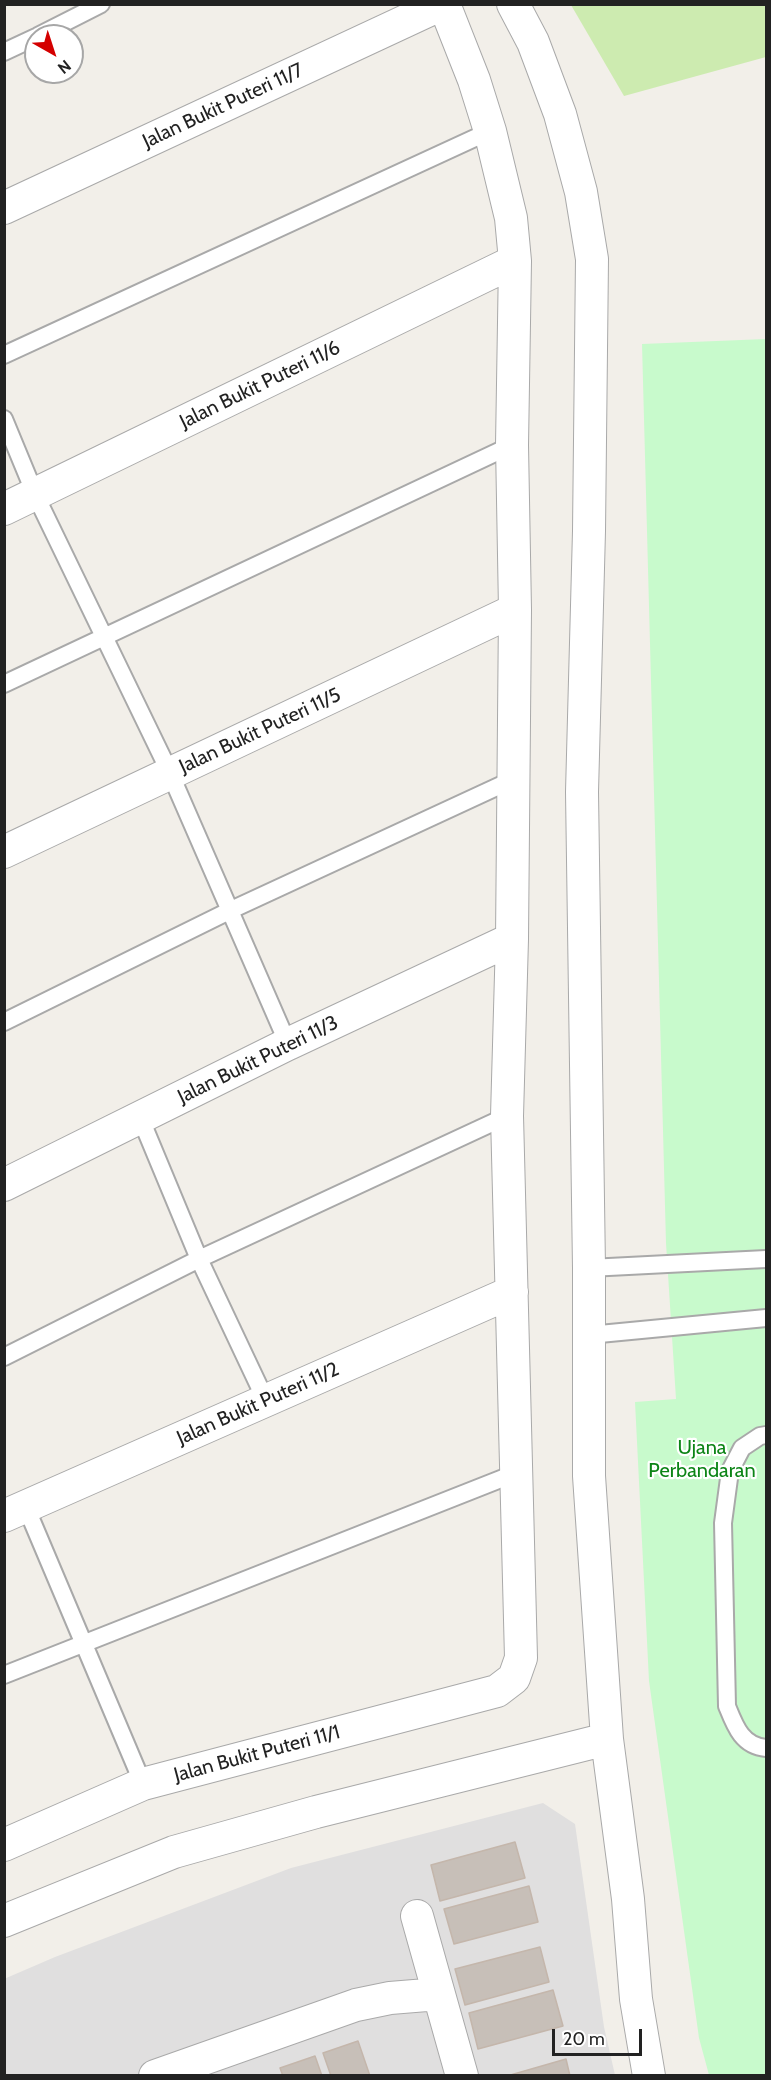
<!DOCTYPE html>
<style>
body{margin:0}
#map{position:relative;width:771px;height:2080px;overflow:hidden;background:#f2efe9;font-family:Cabin,sans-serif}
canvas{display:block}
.frame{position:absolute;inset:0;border:6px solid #222;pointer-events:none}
.north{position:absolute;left:24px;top:24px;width:60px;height:60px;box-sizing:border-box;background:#fff;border:2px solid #a7a7a7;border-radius:50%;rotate:141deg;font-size:16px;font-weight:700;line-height:24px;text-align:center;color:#222}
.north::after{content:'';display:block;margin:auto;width:21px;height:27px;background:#d40000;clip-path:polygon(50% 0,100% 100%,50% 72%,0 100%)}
.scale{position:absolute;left:552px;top:2029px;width:90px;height:27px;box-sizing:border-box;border:3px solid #222;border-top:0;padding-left:8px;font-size:18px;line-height:21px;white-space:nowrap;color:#222;-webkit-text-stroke:4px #fff;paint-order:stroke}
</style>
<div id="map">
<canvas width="771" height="2080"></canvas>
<div class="frame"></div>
<div class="north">N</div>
<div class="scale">20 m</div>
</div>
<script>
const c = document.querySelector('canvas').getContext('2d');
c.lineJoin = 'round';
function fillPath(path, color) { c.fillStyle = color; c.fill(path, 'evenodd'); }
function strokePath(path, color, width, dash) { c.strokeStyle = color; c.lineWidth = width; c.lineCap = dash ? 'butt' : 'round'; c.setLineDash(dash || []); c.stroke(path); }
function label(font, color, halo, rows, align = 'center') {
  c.font = font + ' Cabin,sans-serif'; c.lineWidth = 4.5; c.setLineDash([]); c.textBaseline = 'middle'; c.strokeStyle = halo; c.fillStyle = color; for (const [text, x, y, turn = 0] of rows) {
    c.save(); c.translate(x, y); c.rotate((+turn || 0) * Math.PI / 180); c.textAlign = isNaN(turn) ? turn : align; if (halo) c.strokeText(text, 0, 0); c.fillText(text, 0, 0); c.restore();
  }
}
fillPath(new Path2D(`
 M543,1803L575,1824L604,2027L615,2075H5L4,1979L55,1957L291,1868Z`), '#e0dfdf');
fillPath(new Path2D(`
 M571,5H766V57L624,96Z`), '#cdebb0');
fillPath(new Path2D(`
 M766,339V2075H709L699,2038L649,1681L635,1402L676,1399L666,1243L642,344Z`), '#c8facc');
const building = new Path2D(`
 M515,1842L525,1878L440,1901L431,1865Z
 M529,1886L538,1922L454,1944L444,1909Z
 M540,1947L549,1982L465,2005L455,1969Z
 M553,1990L563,2026L478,2049L469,2013Z
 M358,2041L370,2076H331L323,2053Z
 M315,2056L322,2076H283L280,2068Z
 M566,2059L570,2076H507Z`);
fillPath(building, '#c7bfb8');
strokePath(building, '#c4b6ab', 1.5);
const lane = new Path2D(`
 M38,36L101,4
 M4,52L36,37
 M4,355L490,131
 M4,419L35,494L170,773L288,1044
 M4,684L512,445
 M4,1022L231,910L514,779
 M140,1117L199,1259L266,1401
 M589,1268L766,1259
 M589,1335L766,1318
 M4,1357L199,1259L507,1116
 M766,1435L760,1436L742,1448L730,1471L723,1523L727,1706C735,1726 742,1746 766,1748
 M26,1507L143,1784
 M4,1675L516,1473`);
const street = new Path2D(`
 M513,4L533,42L560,114L581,192L592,259L589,531L582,792L589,1268V1476L607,1739L628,1899L636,1999L649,2076
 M4,208L442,4
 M4,509L515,261
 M4,852L515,610
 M4,1185L288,1044L512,939
 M4,1516L512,1292
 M4,1845L143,1784L497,1691L514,1678L521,1658L507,1116L512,939L515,610L512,445L515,261L511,218L490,131L474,80L444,4
 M417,1916L462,2076
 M4,1921L174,1852L316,1812L607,1739
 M155,2076L356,2005L390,1998L439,1994`);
strokePath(lane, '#a9a9a9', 20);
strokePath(street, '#a9a9a9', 34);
strokePath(lane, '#fff', 16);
strokePath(street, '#fff', 32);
label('20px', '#222', '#fff', [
 ["Jalan Bukit Puteri 11/7",223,106,-25],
 ["Jalan Bukit Puteri 11/6",260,385,-26],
 ["Jalan Bukit Puteri 11/5",260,731,-25],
 ["Jalan Bukit Puteri 11/3",258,1060,-26],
 ["Jalan Bukit Puteri 11/2",258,1404,-24],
 ["Jalan Bukit Puteri 11/1",257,1754,-15]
]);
label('20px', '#0c8416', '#fff', [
 ["Ujana",702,1448],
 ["Perbandaran",702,1471]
]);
</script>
